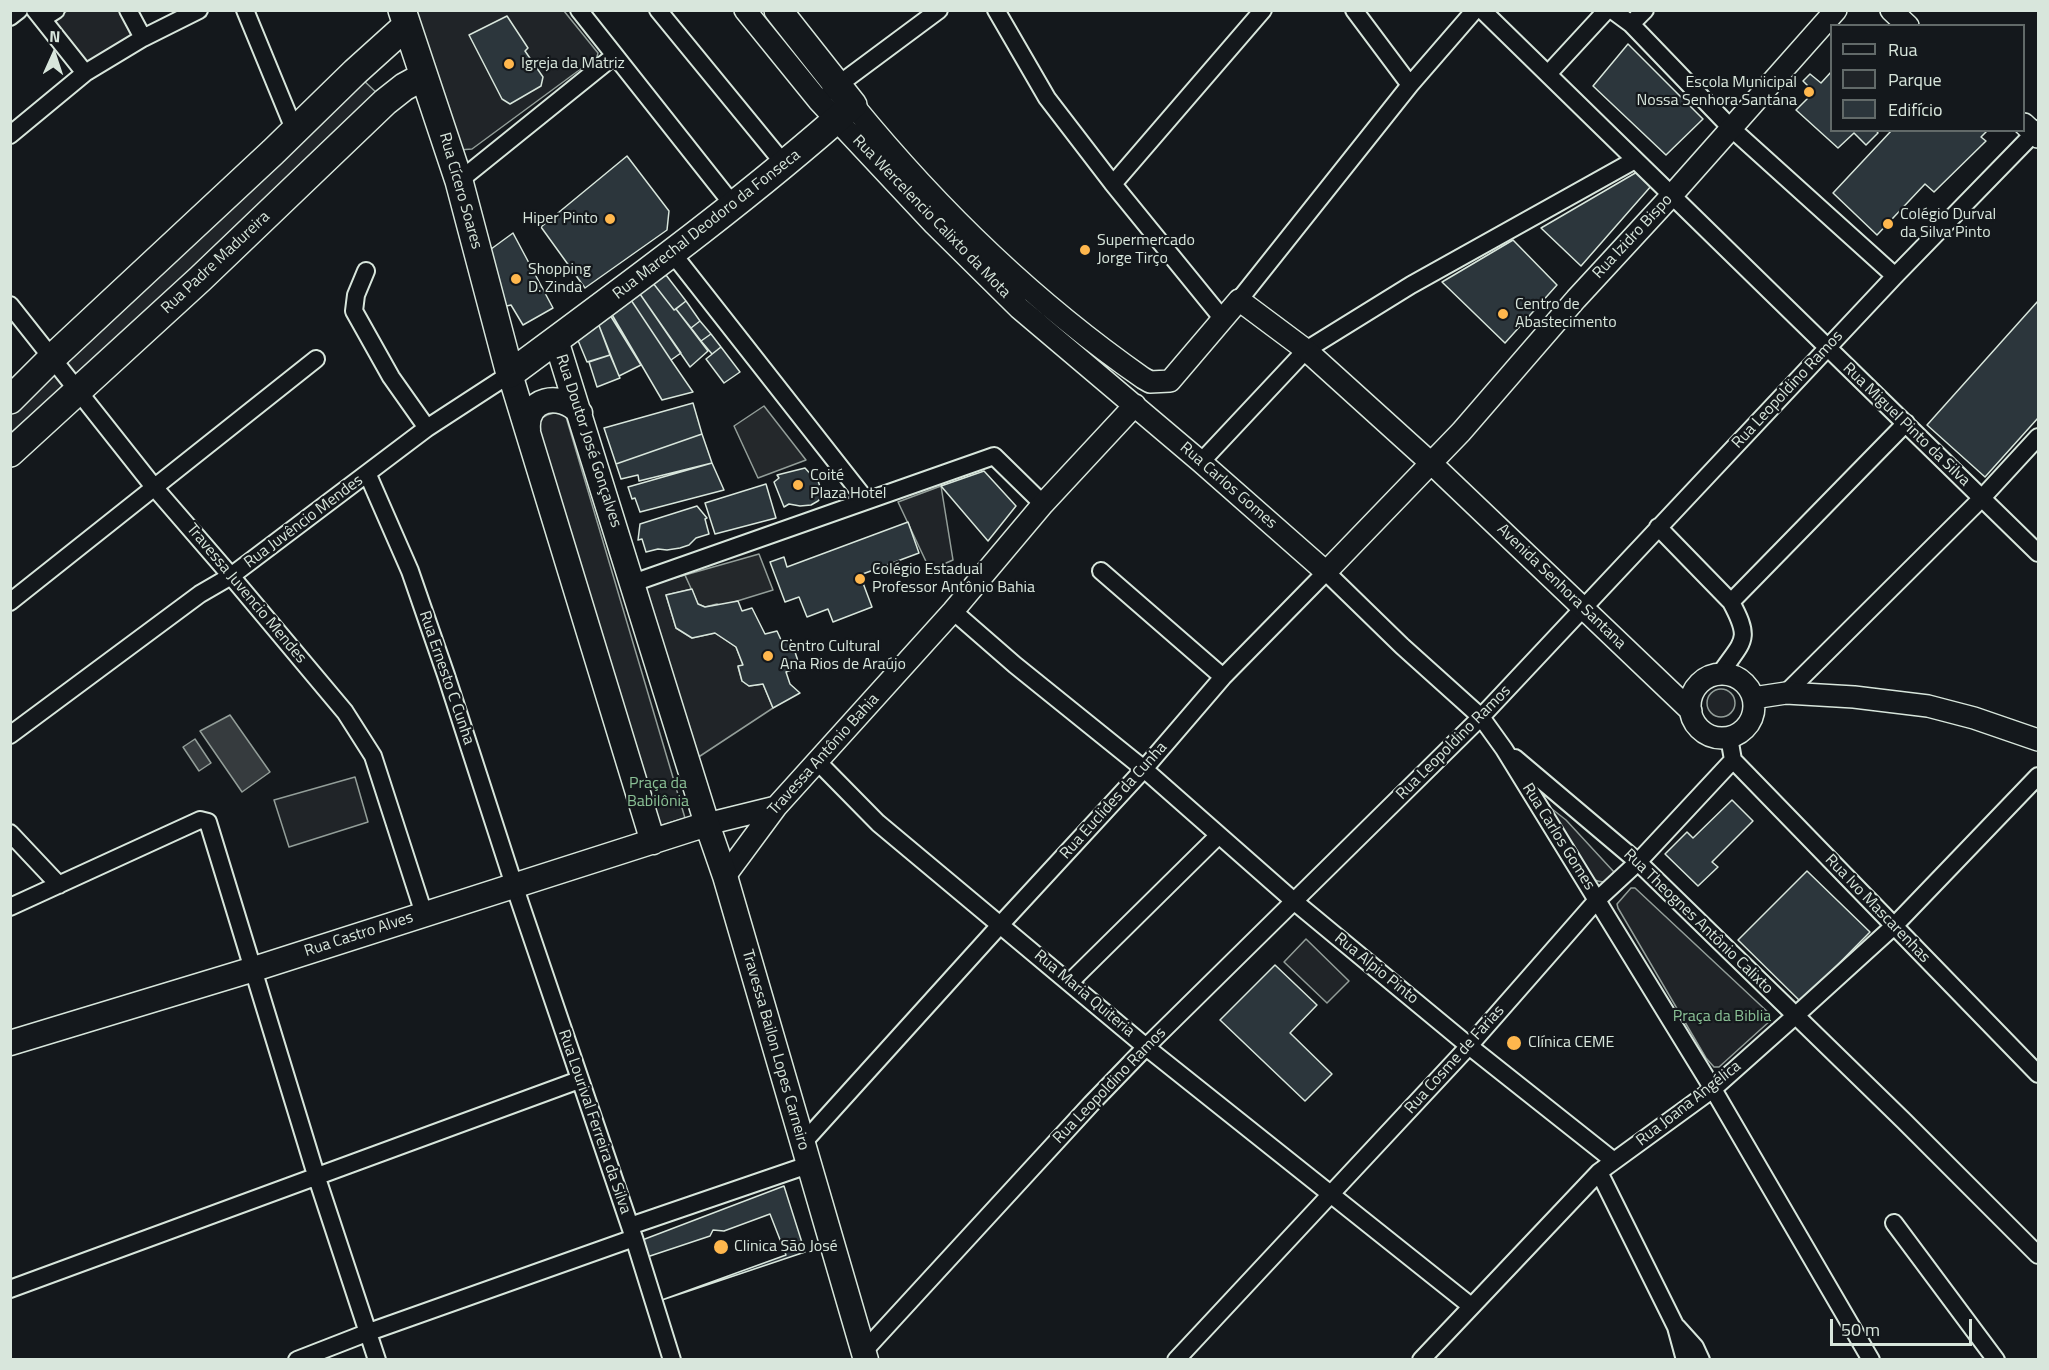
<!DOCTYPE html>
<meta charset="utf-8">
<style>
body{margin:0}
#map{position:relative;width:2049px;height:1370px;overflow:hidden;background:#14181c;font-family:"Titillium Web",sans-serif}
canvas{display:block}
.frame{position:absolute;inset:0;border:12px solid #d8e6dc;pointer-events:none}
.legend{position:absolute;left:1830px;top:24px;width:195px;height:108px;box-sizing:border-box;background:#14181c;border:2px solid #626a69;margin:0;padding:8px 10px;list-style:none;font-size:18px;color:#d8e6dc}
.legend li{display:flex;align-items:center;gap:12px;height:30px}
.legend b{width:30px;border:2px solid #626a69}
.north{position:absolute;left:24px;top:24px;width:60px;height:60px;-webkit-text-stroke:4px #14181c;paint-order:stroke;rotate:3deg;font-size:16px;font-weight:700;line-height:24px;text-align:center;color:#d8e6dc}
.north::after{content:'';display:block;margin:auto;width:21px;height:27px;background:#d8e6dc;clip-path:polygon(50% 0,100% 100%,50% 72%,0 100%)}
.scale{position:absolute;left:1830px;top:1319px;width:142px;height:27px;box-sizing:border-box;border:3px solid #d8e6dc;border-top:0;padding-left:8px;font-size:18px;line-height:21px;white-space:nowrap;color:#d8e6dc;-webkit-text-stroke:4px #14181c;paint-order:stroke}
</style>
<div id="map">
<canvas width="2049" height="1370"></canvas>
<div class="frame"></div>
<ul class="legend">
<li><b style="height:8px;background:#14181c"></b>Rua</li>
<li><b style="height:16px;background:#202428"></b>Parque</li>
<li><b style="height:16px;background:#2c363c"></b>Edifício</li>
</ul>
<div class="north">N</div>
<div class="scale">50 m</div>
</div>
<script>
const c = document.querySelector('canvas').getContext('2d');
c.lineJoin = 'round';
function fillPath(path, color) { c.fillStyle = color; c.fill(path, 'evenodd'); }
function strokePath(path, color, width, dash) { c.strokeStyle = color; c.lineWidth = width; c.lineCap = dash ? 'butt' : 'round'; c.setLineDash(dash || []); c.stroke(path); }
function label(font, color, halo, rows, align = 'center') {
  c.font = font + ' "Titillium Web",sans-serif'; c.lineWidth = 4.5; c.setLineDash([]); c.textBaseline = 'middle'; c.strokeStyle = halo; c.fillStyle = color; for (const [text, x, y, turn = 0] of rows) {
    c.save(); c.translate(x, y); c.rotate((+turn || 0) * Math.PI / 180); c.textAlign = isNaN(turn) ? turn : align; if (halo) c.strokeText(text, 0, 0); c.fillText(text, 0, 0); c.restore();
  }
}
const green = new Path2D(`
 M67,11H121L135,34L84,64L49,20Z
 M410,11H564L598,53L597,57L472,149L459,150Z
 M361,78L381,97L79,382L60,358Z
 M50,370L69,391L11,442V410Z
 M564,410L685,818L649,829L531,424L547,415Z
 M941,486L953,560L930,570L898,502Z
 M685,575L692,589L666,595L676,628L692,638L715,633L736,647L743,665L738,667L742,681L749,686L763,684L773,708L691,762L637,588Z
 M1707 703a14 14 0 1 1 28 0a14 14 0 1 1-28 0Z
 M355,777L368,822L289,847L274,800Z
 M1547,805L1566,820L1614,872C1612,881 1603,884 1595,880L1558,828Z
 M1631,888H1635L1771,1015V1020L1719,1067H1714L1706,1058L1618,908L1617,904Z
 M1306,939L1349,981L1327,1003L1284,962Z`);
fillPath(green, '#202428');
strokePath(green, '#939e99', 1.5);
const parking = new Path2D(`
 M764,406L806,460L758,478L734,426Z
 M759,554L773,590L721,606L717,604L705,607L698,604L685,575Z`);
fillPath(parking, '#24282b');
strokePath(parking, '#939e99', 1.5);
const water = new Path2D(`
 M230,715L270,772L242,792L200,731Z
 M195,739L211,763L199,771L183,747Z`);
fillPath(water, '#363b3e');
strokePath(water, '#939e99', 1.5);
const building = new Path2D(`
 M507,16L528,48L525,51L543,77L541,86L510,104L502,99L469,35Z
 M1628,44L1703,119L1666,155L1593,86Z
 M1832,71V130H1876L1878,133L1866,145L1854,133L1838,148L1796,110L1814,92L1803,81L1810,74L1821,83Z
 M1892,130H1988L1981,137L1986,141L1934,192L1925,184L1877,235L1833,193Z
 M627,156L669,211L667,230L585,288L541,227Z
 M1637,172L1652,185L1581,266L1541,228Z
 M513,233L553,308L523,325L511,305L502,307L487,252Z
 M1513,240L1557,285L1505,343L1442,282Z
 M666,275L686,301L674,310L653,283Z
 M653,283L674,310L676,309L708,351L690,367L640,294Z
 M640,294L681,353L671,360L631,300Z
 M631,300L671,360L693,392L662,400L611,313Z
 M686,301L700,321L691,328L676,309Z
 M2038,301V418L1985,477L1927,425Z
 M610,315L641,365L619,376L598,323Z
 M700,321L711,334L701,341L691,328Z
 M598,323L610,355L587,362L577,338Z
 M711,334L721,347L712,354L701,341Z
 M721,347L740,372L724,383L706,359Z
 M610,355L620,378L597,387L589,362Z
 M693,403L702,434L616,464L604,428Z
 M702,434L712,463L639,481L638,475L621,479L616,464Z
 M712,463L724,490L640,512L635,498L632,499L628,487Z
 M805,468L814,478H817L823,495L818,501L811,505L800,506L789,504L784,507L774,482L779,478L777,475Z
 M984,471L1016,506L988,541L941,486Z
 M766,484L776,518L715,534L705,503Z
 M697,506L707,518L705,519L709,534L696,538L689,545L680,548L667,550L658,549L646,552L642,539L638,540L640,524Z
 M908,522L919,553L860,575L872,607L833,622L828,609L807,617L799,597L785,602L770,562L784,557L787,567Z
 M692,589L698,604L705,607L738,601L742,611L752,608L765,634L777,631L782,642L791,640L800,667L786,672L790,684L800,693L773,708L763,684L749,686L742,681L738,666L743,665L736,647L715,633L692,638L676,628L666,595Z
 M1732,800L1753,821L1712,862L1718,867L1698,886L1665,854L1687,832L1693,838Z
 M1807,871L1870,932L1801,1002L1738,940Z
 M1275,965L1317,1005L1290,1033L1332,1074L1305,1101L1220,1020Z
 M784,1186L805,1252L659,1301L637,1242Z
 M770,1214L786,1255L659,1301L644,1258L710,1236L713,1230L724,1231Z`);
fillPath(building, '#2c363c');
strokePath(building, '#d8e6dc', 1.5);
const minor = new Path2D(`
 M35,10L85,73
 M128,10L143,38
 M245,10L294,129
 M579,10L734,206
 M658,10L785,165
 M996,10L1047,98L1113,184L1222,318
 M1354,10L1410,85
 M1482,10L2038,553
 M1612,10L1631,24L1731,128L1895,276
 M10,17L19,10
 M42,19L56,10
 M1631,24L1645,10
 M1548,74L1607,10
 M830,91L939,10
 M10,135L85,73L143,38L199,10
 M459,181L614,56
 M1113,184L1263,10
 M673,254L866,500
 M366,271L356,295L354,311L391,377L427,428
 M1239,300L1410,85L1475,10
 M10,305L154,487L231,576L345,712L373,756L424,914
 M1201,462L1306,350L1411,285L1635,160
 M368,475L410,571L446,675L514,885L634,1238L672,1360
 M1658,527L1731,602
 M1101,571L1223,677
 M633,583L994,456L1043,504
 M10,602L316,359
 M953,611L1015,665L1144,769L1295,902L1469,1046L1614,1161
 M1720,674C1743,640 1752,641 1731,602L1906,423
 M1786,693L1981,499L2038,437
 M10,735L200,594L231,576L427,428L510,374
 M1729,737L1733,760L2038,1074
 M1515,758L1638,862L1904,1121L2038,1255
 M817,761L878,823L1146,1047L1471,1306
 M10,833L59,885
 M10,907L200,820L208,822L316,1175L377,1360
 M1070,982L1219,835
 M802,1144L1001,924L1144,769L1223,677L1326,572L1402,646L1481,717L1504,749L1713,1089L1871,1360
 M1599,1172L1676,1327L1685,1360
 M1894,1223L1996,1360
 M630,1226L808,1165
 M10,1289L579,1080
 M1677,1327L1695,1347L1701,1360
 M864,1351L1091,1104L1146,1047L1481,717L1895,276L2038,129
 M297,1360L369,1332L634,1238
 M1176,1360L1469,1046L1597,900L1638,862L1733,760
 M1421,1360L1599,1172L1713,1089L1795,1016L1894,926L2038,776`);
const tertiary = new Path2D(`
 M745,10L818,100L934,224L1019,308L1201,462L1326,572L1461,432L1576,299L1672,195L1836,10
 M1891,10L1908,26
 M853,105C937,208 1034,302 1143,378L1150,382L1170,381L1239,300L1306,350L1432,464L1691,711
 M2024,124L2038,137
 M1690 706a32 32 0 1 1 64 0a32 32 0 1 1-64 0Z
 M1753,698L1786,693L1854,697L1928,706L1974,718L2038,740
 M707,824L776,807
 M725,876L776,807L953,611L1043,504L1135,405`);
const secondary = new Path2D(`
 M556,340L707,824L725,876L866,1360
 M510,374L653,842
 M528,430C525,398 560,391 580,413
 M10,1043L254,969L707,824`);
const primary = new Path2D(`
 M402,10L459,181L510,374C627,287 744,202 853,105L778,10
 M10,400L52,358L273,152L355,72L406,26
 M10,453L200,279L385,102L404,87L424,76`);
strokePath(minor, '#d8e6dc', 20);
strokePath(tertiary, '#d8e6dc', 24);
strokePath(secondary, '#d8e6dc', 27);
strokePath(primary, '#d8e6dc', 30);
strokePath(minor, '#14181c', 16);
strokePath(tertiary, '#14181c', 21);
strokePath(secondary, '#14181c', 24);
strokePath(primary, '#14181c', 27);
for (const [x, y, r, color] of [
 [509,64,6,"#ffb74d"],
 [1809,92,6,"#ffb74d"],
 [610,219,6,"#ffb74d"],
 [1888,224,6,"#ffb74d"],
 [1085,250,6,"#ffb74d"],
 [516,279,6,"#ffb74d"],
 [1503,314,6,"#ffb74d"],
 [798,485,6,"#ffb74d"],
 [860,579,6,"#ffb74d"],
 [768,656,6,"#ffb74d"],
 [1514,1043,8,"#ffb74d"],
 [721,1247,8,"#ffb74d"]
]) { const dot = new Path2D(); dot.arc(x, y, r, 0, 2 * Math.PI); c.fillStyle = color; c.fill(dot); strokePath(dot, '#14181c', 2); }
label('16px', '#d8e6dc', '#14181c', [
 ["Igreja da Matriz",521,64],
 ["Escola Municipal",1797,83,"right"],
 ["Nossa Senhora Santana",1797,101,"right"],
 ["Colégio Durval",1900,215],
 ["da Silva Pinto",1900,233],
 ["Hiper Pinto",598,219,"right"],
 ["Supermercado",1097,241],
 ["Jorge Tirço",1097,259],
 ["Shopping",528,270],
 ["D. Zinda",528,288],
 ["Centro de",1515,305],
 ["Abastecimento",1515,323],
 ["Coité",810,476],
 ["Plaza Hotel",810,494],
 ["Colégio Estadual",872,570],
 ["Professor Antônio Bahia",872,588],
 ["Centro Cultural",780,647],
 ["Ana Rios de Araújo",780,665],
 ["Clínica CEME",1528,1043],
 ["Clinica São José",734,1247]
], 'left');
label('16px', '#d8e6dc', '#14181c', [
 ["Rua Cícero Soares",460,191,74],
 ["Rua Wercelencio Calixto da Mota",931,217,46],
 ["Rua Marechal Deodoro da Fonseca",707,225,-38],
 ["Rua Izidro Bispo",1633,237,-47],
 ["Rua Padre Madureira",216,263,-43],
 ["Rua Leopoldino Ramos",1788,390,-47],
 ["Rua Miguel Pinto da Silva",1906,425,44],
 ["Rua Doutor José Gonçalves",588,441,72],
 ["Rua Carlos Gomes",1228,486,41],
 ["Rua Juvêncio Mendes",304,522,-37],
 ["Avenida Senhora Santana",1561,587,44],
 ["Travessa Juvencio Mendes",246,594,50],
 ["Rua Ernesto C Cunha",446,678,71],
 ["Rua Leopoldino Ramos",1454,743,-45],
 ["Travessa Antônio Bahia",824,755,-48],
 ["Rua Euclides da Cunha",1114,801,-48],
 ["Rua Carlos Gomes",1558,837,58],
 ["Rua Ivo Mascarenhas",1877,909,46],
 ["Rua Theognes Antônio Calixto",1698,922,44],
 ["Rua Castro Alves",359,935,-18],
 ["Rua Alpio Pinto",1376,969,39],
 ["Rua Maria Quiteria",1084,994,40],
 ["Travessa Bailon Lopes Carneiro",775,1050,74],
 ["Rua Cosme de Farias",1455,1060,-48],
 ["Rua Leopoldino Ramos",1110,1086,-46],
 ["Rua Joana Angélica",1689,1104,-38],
 ["Rua Lourival Ferreira da Silva",594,1122,71]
]);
label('16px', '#8ac095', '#14181c', [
 ["Praça da",658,784],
 ["Babilônia",658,802],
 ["Praça da Biblia",1722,1017]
]);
</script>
